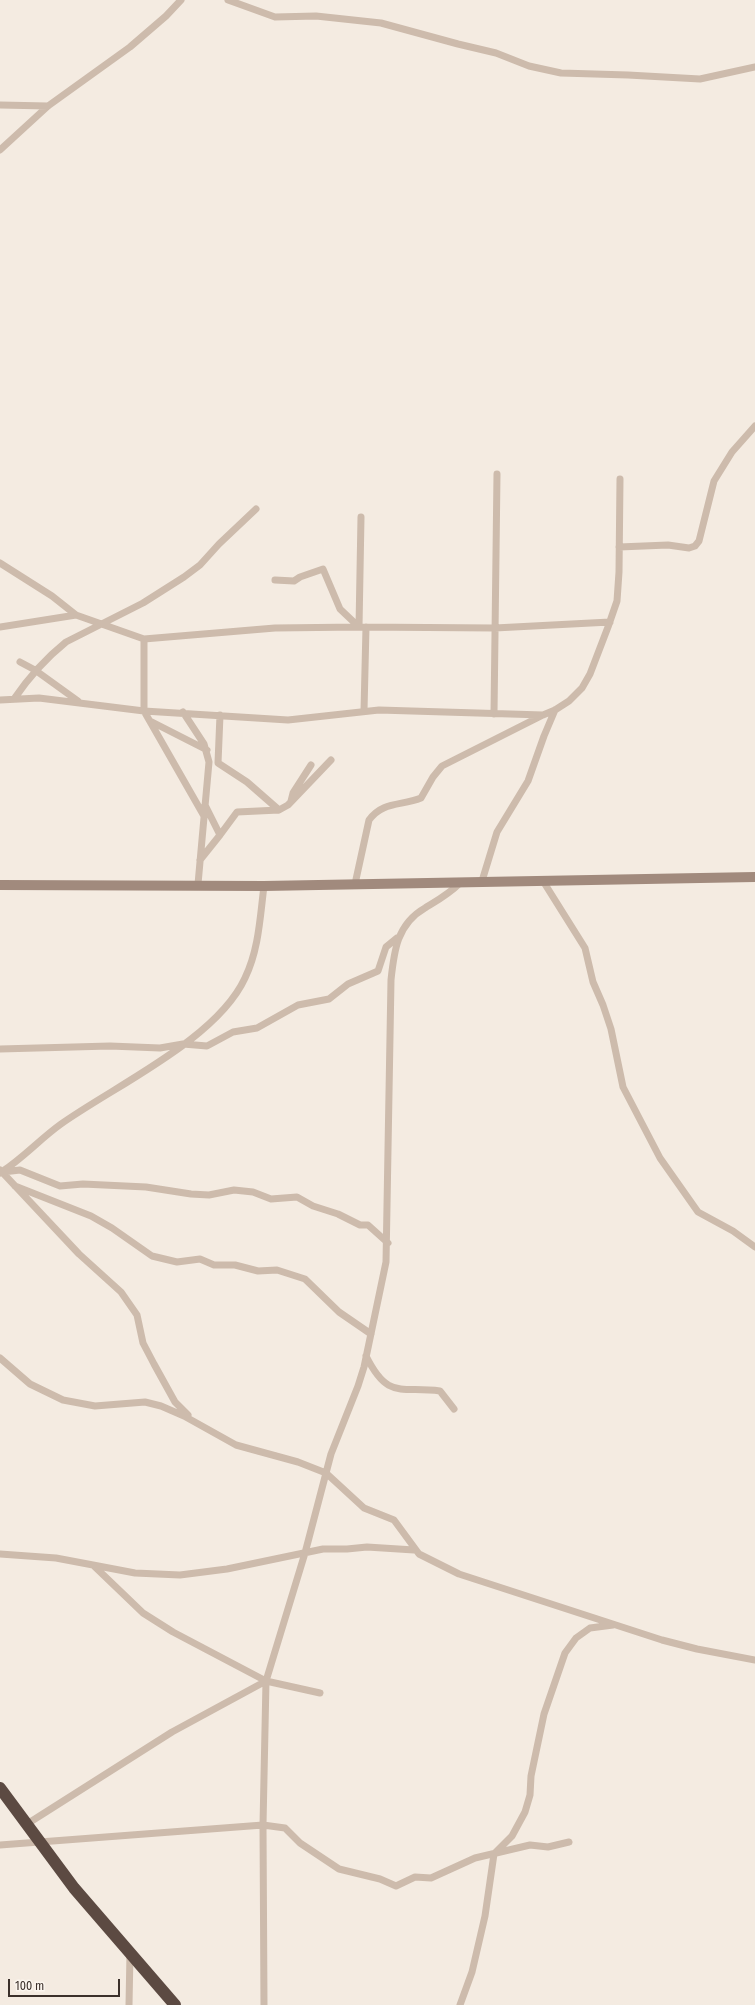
<!DOCTYPE html>
<style>
body{margin:0}
#map{position:relative;width:755px;height:2005px;overflow:hidden;background:#f4ebe1;font-family:"Fira Sans Condensed",sans-serif}
canvas{display:block}
.scale{position:absolute;left:8px;top:1979px;width:112px;height:18px;box-sizing:border-box;border:2px solid #3b302b;border-top:0;padding-left:5px;font-size:12px;line-height:14px;white-space:nowrap;color:#3b302b;-webkit-text-stroke:3px #fbf5ee;paint-order:stroke}
</style>
<div id="map">
<canvas width="755" height="2005"></canvas>
<div class="scale">100 m</div>
</div>
<script>
const c = document.querySelector('canvas').getContext('2d');
c.lineJoin = 'round';
function strokePath(path, color, width, dash) { c.strokeStyle = color; c.lineWidth = width; c.lineCap = dash ? 'butt' : 'round'; c.setLineDash(dash || []); c.stroke(path); }
strokePath(new Path2D(`
 M228,0L275,17L316,16L381,23L458,44L496,53L529,66L561,73L628,75L700,79L755,67
 M0,105L48,106
 M0,150L48,106L130,47L166,16L181,0
 M619,547L668,545L689,548L695,546L699,541L714,481L732,452L755,426
 M0,563L52,596L76,615L144,639V711L204,816
 M275,580L294,581L300,577L323,569L340,609L359,627
 M0,627L76,615
 M359,627L361,517
 M144,639L275,628L359,627L495,628L610,622
 M20,662L35,670L78,701
 M14,699C29,677 45,659 66,642L143,603L184,577L200,565L219,544L256,509
 M0,700L39,698L144,711L288,720L379,710L543,715
 M364,711L366,627
 M183,712L204,744L209,762L198,884
 M494,714L497,474
 M220,715L218,763L247,782L279,810L237,812L220,835
 M150,721L207,750
 M291,801L293,793L311,765
 M279,810L288,805L331,760
 M200,860L220,835L205,805
 M482,881L497,832L528,781L544,736L555,710
 M543,881L585,948L593,982L603,1005L611,1029L623,1087L660,1158L698,1212L733,1231L755,1247
 M355,884L369,820C383,801 401,806 421,798L433,777L442,766L543,715L555,710L569,701L582,688L590,674L608,627L617,601L619,572L620,479
 M0,1049L110,1046L160,1048L183,1044L207,1046L233,1032L257,1028L298,1005L329,999L348,984L378,971L386,947L397,938
 M0,1170L79,1254L121,1292L137,1315L143,1343L154,1364L175,1402L188,1415
 M3,1172L20,1170L60,1186L83,1184L146,1187L191,1194L209,1195L234,1190L253,1192L271,1199L297,1197L313,1206L338,1214L360,1225H368L388,1243
 M0,1173C22,1159 40,1139 61,1124C116,1085 217,1039 245,978C259,949 260,917 264,886
 M15,1186L91,1216L112,1228L152,1256L177,1262L200,1259L214,1265H235L258,1271L277,1270L305,1279L339,1312L371,1334
 M366,1356C388,1400 400,1386 440,1391L454,1409
 M0,1358L30,1384L63,1400L95,1406L145,1402L161,1406L184,1416L236,1445L298,1462L326,1473L364,1508L394,1520L419,1554L459,1574L662,1640L697,1649L755,1660
 M0,1554L56,1558L93,1565L143,1613L173,1632L266,1681
 M93,1565L135,1573L180,1575L227,1569L323,1549H347L367,1547L414,1550
 M27,1824L172,1732L266,1681L320,1693
 M0,1845L263,1825L285,1828L300,1843L339,1869L380,1879L396,1886L415,1877L431,1878L475,1858L530,1845L548,1847L569,1842
 M129,2005L130,1953
 M264,2005L263,1825L266,1681L305,1553L331,1454L358,1386L364,1367L386,1262L391,980C394,951 397,924 425,908C438,900 449,894 460,883
 M460,2005L472,1972L485,1916L494,1854L512,1836L525,1812L530,1795L531,1776L544,1714L565,1653L576,1638L590,1628L613,1625`), '#cdbbac', 7);
strokePath(new Path2D(`
 M0,885L264,886L755,877`), '#a18a7d', 10);
strokePath(new Path2D(`
 M0,1788L74,1888L175,2005`), '#5c4a42', 12);
</script>
